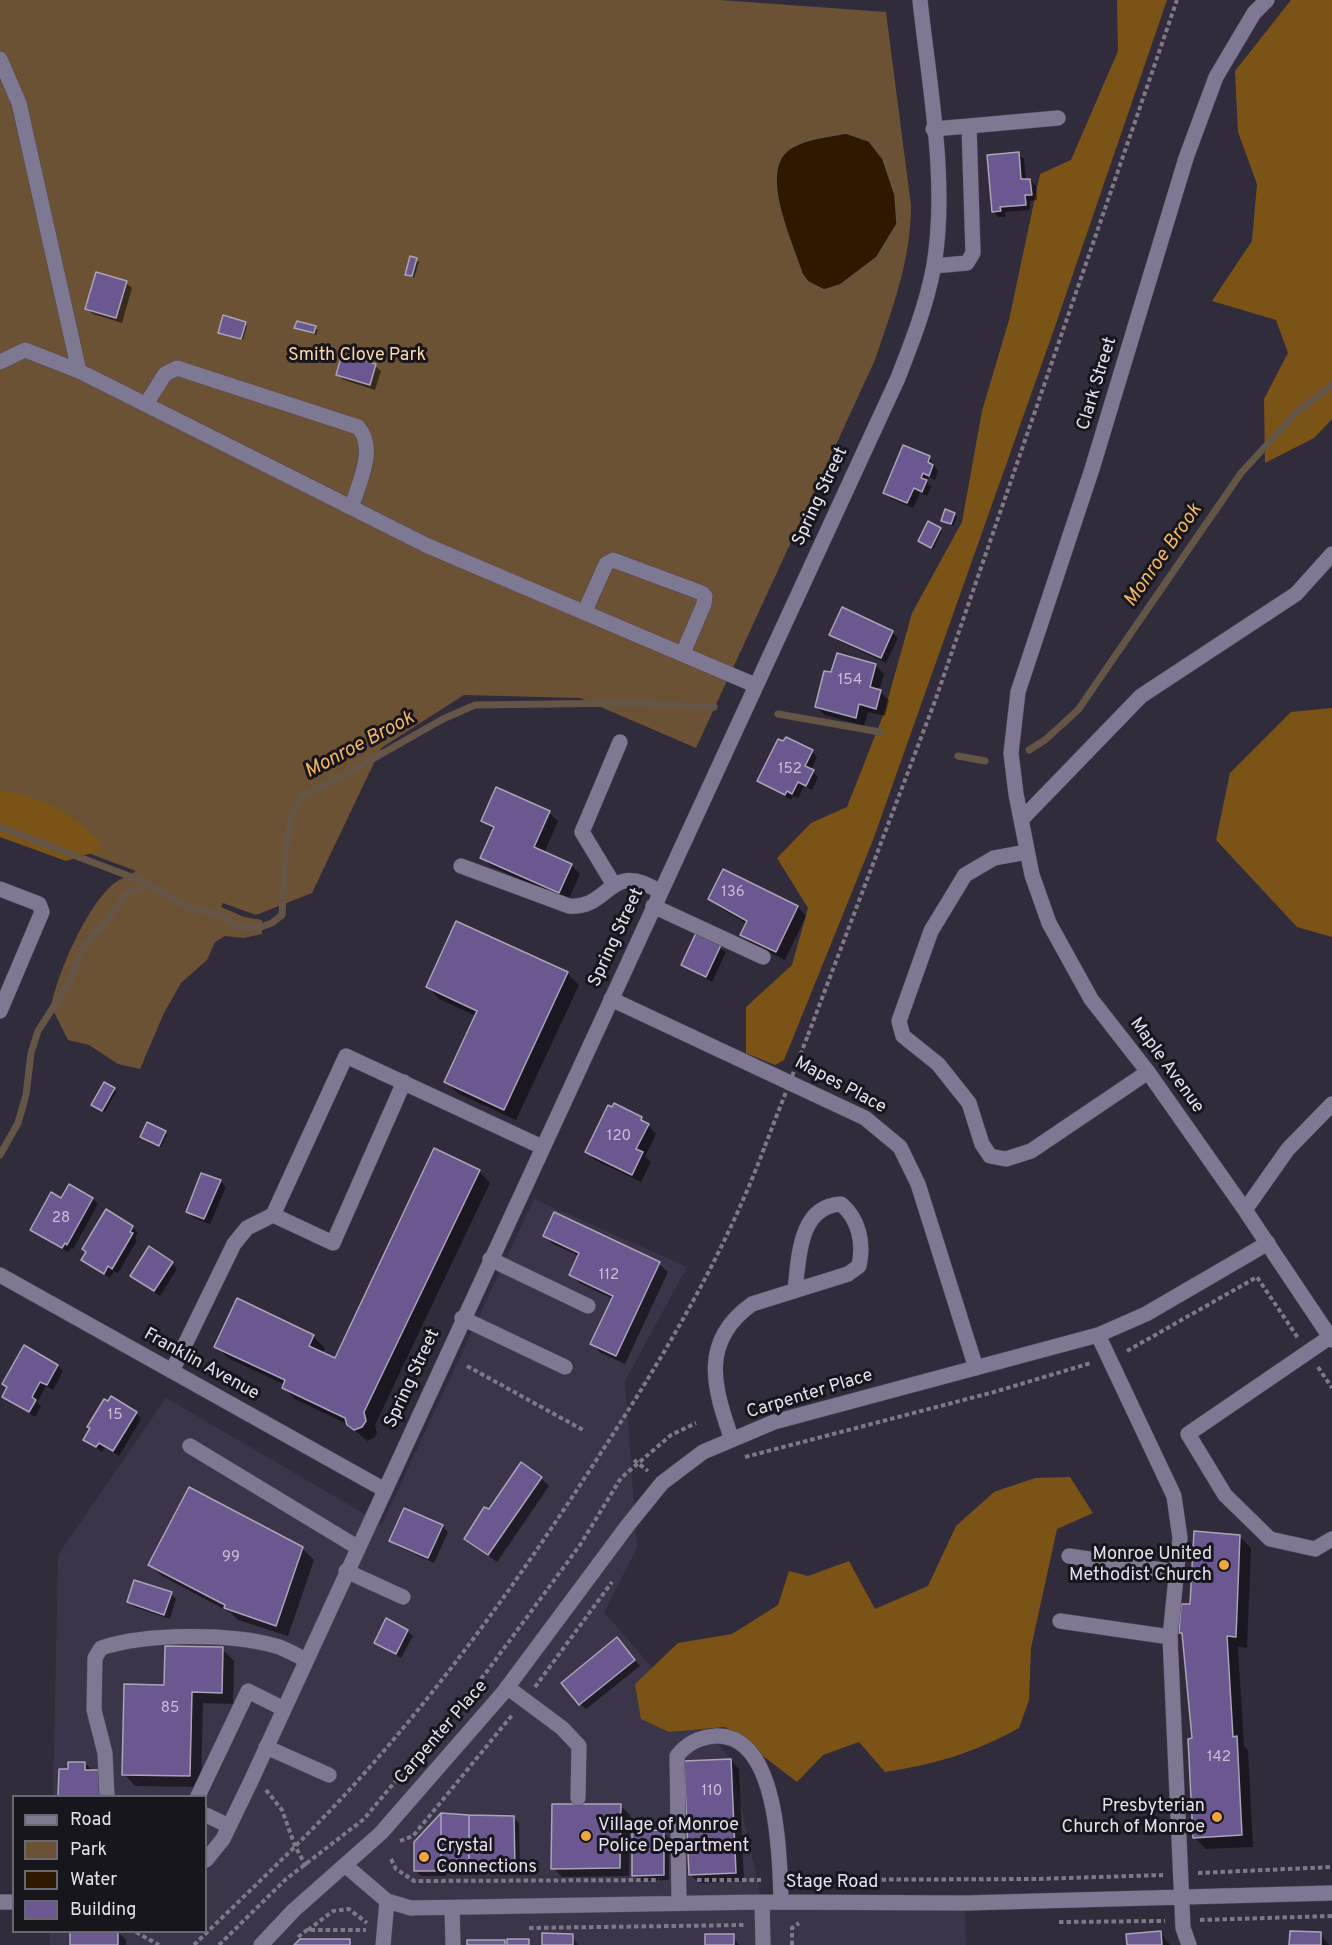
<!DOCTYPE html>
<style>
body{margin:0}
#map{position:relative;width:1332px;height:1945px;overflow:hidden;background:#312c3c;font-family:Overpass,sans-serif}
canvas{display:block}
.legend{position:absolute;left:12px;top:1795px;width:195px;height:138px;box-sizing:border-box;background:#18161d;border:2px solid #6a6770;margin:0;padding:8px 10px;list-style:none;font-size:18px;color:#e4e1ec}
.legend li{display:flex;align-items:center;gap:12px;height:30px}
.legend b{width:30px;border:2px solid #6a6770}
</style>
<div id="map">
<canvas width="1332" height="1945"></canvas>
<ul class="legend">
<li><b style="height:8px;background:#7f7892"></b>Road</li>
<li><b style="height:16px;background:#6b5234"></b>Park</li>
<li><b style="height:16px;background:#2e1900"></b>Water</li>
<li><b style="height:16px;background:#6b5891"></b>Building</li>
</ul>
</div>
<script>
const c = document.querySelector('canvas').getContext('2d');
c.lineJoin = 'round';
function fillPath(path, color) { c.fillStyle = color; c.fill(path, 'evenodd'); }
function strokePath(path, color, width, dash) { c.strokeStyle = color; c.lineWidth = width; c.lineCap = dash ? 'butt' : 'round'; c.setLineDash(dash || []); c.stroke(path); }
function label(font, color, halo, rows, align = 'center') {
  c.font = font + ' Overpass,sans-serif'; c.lineWidth = 6; c.setLineDash([]); c.textBaseline = 'middle'; c.strokeStyle = halo; c.fillStyle = color; for (const [text, x, y, turn = 0] of rows) {
    c.save(); c.translate(x, y); c.rotate((+turn || 0) * Math.PI / 180); c.textAlign = isNaN(turn) ? turn : align; if (halo) c.strokeText(text, 0, 0); c.fillText(text, 0, 0); c.restore();
  }
}
fillPath(new Path2D(`
 M534,1199L687,1267L625,1381L637,1548L604,1612L731,1759L762,1902L965,1903L966,1945H50V1932H206V1796H53L58,1555L166,1398L382,1524Z`), '#3b354a');
fillPath(new Path2D(`
 M0,0H720L886,12L911,206C911,260 892,310 875,360L696,748L580,698L464,695L381,748L312,893L256,915L223,903L221,907L244,917L262,920V934L244,938L225,936L215,942L207,960L181,983L164,1013L140,1069L118,1064L89,1045L68,1040L51,1006C58,972 86,908 112,885C119,879 129,876 136,871L0,820Z`), '#6b5234');
fillPath(new Path2D(`
 M1117,0H1167L1051,338L873,840L784,1060L775,1065L746,1053V1007L792,965L808,908L777,858L811,823L847,807L884,713L912,613L962,522L982,411L1009,320L1040,174L1071,160L1118,51Z
 M1291,0H1332V419L1314,438L1265,463L1264,399L1288,353L1276,320L1212,301L1252,241L1257,184L1238,132L1235,71Z
 M1332,708V937L1297,927L1216,840L1230,773L1291,712Z
 M0,790C47,798 74,812 104,849L66,861L0,837Z
 M1070,1477L1093,1513L1057,1529L1031,1648L1029,1700L1019,1728C973,1753 937,1764 885,1772L859,1742L823,1755L797,1782L725,1727L669,1732L641,1719L635,1684L678,1643L732,1634L778,1605L789,1571L808,1576L849,1561L875,1609L928,1586L956,1526L994,1492L1035,1478Z`), '#7b5317');
const water = new Path2D(`
 M846,133L869,141L883,159L895,195L897,224L877,257L840,285L824,290L808,282L802,274C793,245 758,173 788,150C804,138 827,137 846,133Z`);
fillPath(water, '#2e1900');
strokePath(water, '#655547', 1.5);
fillPath(new Path2D(`
 M1018,154L1024,159L1026,181L1030,180L1036,186L1037,200L1030,201V210L1005,212V217H999L993,212Z
 M411,258L419,262L414,278L407,274Z
 M126,283L132,288L122,323L93,314L87,309Z
 M245,323L247,326L243,340L220,332Z
 M296,327L315,328L318,330L316,335Z
 M375,366L381,371L375,390L344,380L338,375Z
 M929,458L938,471L935,480L929,477L927,482L931,487L927,496L920,493L913,508L890,498L884,492Z
 M954,514L957,517L953,526L942,521Z
 M940,529L942,531L933,549L919,541Z
 M892,632L898,638L886,663L837,640L831,634Z
 M875,665L884,674L879,691L889,700L885,716L868,712L864,726L825,715L816,707L832,674Z
 M812,751L817,757L811,770L818,777L812,790L804,786L798,798L793,796L791,800L759,781Z
 M497,789L549,813L558,821L544,853L571,865L580,874L568,901L491,866L482,857L494,830L483,821Z
 M723,871L798,907L806,916L785,960L751,943L742,935L747,924L719,907L710,899Z
 M697,935L726,952L712,982L683,965Z
 M567,973L579,985L516,1120L457,1093L446,1081L476,1016L439,999L428,987Z
 M114,1090L116,1092L105,1112L95,1107Z
 M641,1118L656,1134L645,1157L651,1162L641,1182L595,1160L587,1151Z
 M165,1133L167,1135L161,1147L144,1139Z
 M479,1171L490,1183L375,1425L377,1433L374,1438L367,1441L349,1425L295,1399L283,1387L285,1385L228,1358L216,1346L313,1336L325,1348L322,1354L336,1360Z
 M220,1181L226,1187L210,1224L194,1218L188,1212Z
 M93,1199L98,1204L73,1249L71,1248L68,1252L32,1230L62,1200Z
 M132,1227L138,1233L135,1238L137,1240L118,1273L114,1271L110,1278L83,1260Z
 M545,1236L659,1264L668,1272L625,1364L601,1353L592,1344L613,1299L579,1283L571,1274L579,1256L553,1244Z
 M172,1263L177,1269L160,1296L132,1276Z
 M58,1366L63,1371L53,1390L46,1386L37,1403L41,1406L35,1417L3,1396L8,1388L3,1384Z
 M136,1413L141,1419L119,1456L105,1447L102,1452L85,1439Z
 M541,1478L549,1486L497,1562L466,1539L490,1511Z
 M442,1526L448,1532L434,1563L397,1546L391,1541Z
 M1239,1536L1251,1548L1247,1648L1238,1647L1244,1746L1248,1750L1253,1847L1206,1849L1194,1837L1193,1740L1184,1636L1180,1633Z
 M302,1548L314,1560L288,1636L238,1620L231,1613L162,1576L150,1565Z
 M171,1594L176,1599L170,1619L134,1607L129,1601Z
 M407,1631L413,1636L401,1658L376,1642Z
 M622,1644L640,1666L586,1709L580,1704Z
 M222,1649L234,1661L233,1704L203,1703L201,1787L135,1786L124,1774L165,1687Z
 M730,1760L739,1769L744,1881L699,1883L690,1874Z
 M85,1763L93,1771L110,1796H60V1770H70Z
 M621,1806L630,1815L629,1876L562,1877L553,1868Z
 M513,1817L519,1823L520,1872L446,1871V1876H421L415,1870Z
 M663,1832L669,1838V1880L639,1881L634,1876Z
 M72,1932H118L126,1940V1945H71Z
 M1161,1933L1170,1945H1128Z
 M1320,1933L1329,1945H1290Z
 M572,1936L578,1945H544Z
 M733,1936L739,1945H707Z`), '#0007');
strokePath(new Path2D(`
 M778,714L880,732
 M1029,750L1045,740L1078,710L1241,473L1298,411L1332,385
 M958,756L985,761
 M0,827L142,881L188,907L221,915L238,927L258,928L272,923L282,915L285,857L291,817L303,795L339,778L443,719L475,705L631,703L714,707
 M0,1155L18,1123L26,1095L31,1053L38,1031L70,981L83,947L105,923L123,898L131,891L150,885`), '#655547', 7);
const building = new Path2D(`
 M1019,152L1021,179H1030L1032,195H1025L1026,205L1000,207L1001,211L992,212L987,155Z
 M410,256L417,258L412,276L405,275Z
 M96,272L127,281L116,318L85,309Z
 M223,315L246,322L241,339L218,333Z
 M297,321L316,326L314,333L294,328Z
 M342,354L376,364L370,385L336,375Z
 M903,445L930,456L928,462L933,465L929,476L923,473L921,478L927,480L922,492L914,488L907,503L883,493Z
 M945,509L955,513L951,524L941,521Z
 M928,521L941,528L931,548L918,541Z
 M842,607L893,631L881,658L829,635Z
 M837,653L876,664L870,687L881,690L876,709L859,704L856,718L815,707L824,671L831,672Z
 M786,737L813,750L805,766L814,770L806,786L798,782L792,794L787,791L785,795L757,781L778,739L783,741Z
 M496,787L550,811L534,847L572,864L559,893L480,858L494,827L481,821Z
 M723,869L798,906L776,952L740,935L747,921L708,899Z
 M456,921L568,972L504,1110L444,1082L477,1011L426,987Z
 M696,933L721,945L706,977L681,965Z
 M104,1082L115,1088L102,1111L91,1105Z
 M614,1103L642,1117L641,1120L649,1124L636,1149L643,1152L632,1175L585,1152L608,1105L612,1107Z
 M147,1122L166,1131L159,1146L140,1137Z
 M434,1148L480,1170L364,1412L366,1421L362,1427L354,1430L347,1425L345,1418L282,1388L285,1380L214,1347L237,1298L314,1335L309,1346L335,1358Z
 M201,1173L221,1180L204,1219L186,1212Z
 M69,1184L93,1198L67,1245L65,1243L62,1248L30,1230L51,1192L61,1198Z
 M106,1209L133,1226L130,1232L133,1233L112,1269L108,1266L104,1274L81,1260L86,1252L82,1249Z
 M554,1212L660,1262L616,1356L590,1344L613,1296L569,1275L579,1253L543,1236Z
 M149,1246L173,1262L154,1291L130,1276Z
 M24,1345L58,1365L47,1385L40,1382L32,1397L36,1400L29,1412L2,1397L7,1387L2,1384Z
 M111,1396L137,1412L113,1451L99,1443L96,1447L83,1440L90,1428L87,1427L104,1399L108,1401Z
 M521,1462L542,1477L488,1555L464,1539L484,1507L489,1509Z
 M189,1487L303,1547L276,1626L224,1608L225,1605L148,1565Z
 M404,1508L443,1525L428,1558L389,1541Z
 M1194,1531L1240,1535L1236,1637L1227,1636L1233,1737L1237,1736L1242,1835L1193,1838L1188,1739L1192,1738L1182,1633H1179L1181,1604H1190Z
 M134,1580L172,1592L164,1615L127,1602Z
 M386,1618L408,1630L396,1654L374,1643Z
 M617,1637L635,1660L579,1705L561,1683Z
 M165,1646L223,1647L222,1693L192,1692L190,1776L122,1775L124,1684L164,1685Z
 M731,1759L736,1873L689,1875L684,1761Z
 M68,1762H85V1770H102L101,1796H58L59,1769H68Z
 M552,1804H621L620,1868L551,1869Z
 M441,1813V1871H414V1842Z
 M441,1813L469,1815V1867L441,1866Z
 M469,1815L514,1816L515,1867H469Z
 M664,1830V1875L632,1876V1831Z
 M1161,1931L1162,1945H1127L1126,1934Z
 M1290,1931L1321,1932V1945H1289Z
 M70,1932H118V1945H70Z
 M542,1933L573,1934V1945H542Z
 M705,1934H734V1945H705Z
 M300,1939H350V1945H294Z
 M507,1939H529V1945H507Z
 M467,1940H505V1945H467Z`);
fillPath(building, '#6b5891');
strokePath(building, '#a9a4b8', 1.5);
const minor = new Path2D(`
 M1267,0L1254,13L1216,77L1186,158L1092,469L1018,692L1011,753L1016,794L1032,875L1049,923L1091,999L1148,1072L1245,1210L1332,1340
 M0,59L19,103L79,371
 M969,126L1058,118
 M933,129L969,126L973,253L967,263L934,266
 M0,362L25,350L79,371L428,546L755,685
 M146,404L165,374L177,368L358,427C377,448 359,482 352,506
 M585,611L606,564L613,560L702,593L705,596L704,604L683,653
 M1021,820L1141,696L1296,594L1332,554
 M1027,852L994,858L965,875L931,931L899,1021L903,1036L938,1064L969,1103L982,1144L990,1156L1006,1159L1031,1151L1148,1072
 M461,866L569,906C610,910 609,858 660,892
 M614,885L582,832L620,742
 M0,889L39,904L42,912L0,1011
 M653,906L763,957
 M611,999L865,1118L900,1147L918,1184L976,1368
 M1245,1210L1288,1149L1332,1104
 M273,1215L333,1243L404,1082
 M490,1259L588,1306
 M0,1275L383,1489
 M462,1318L565,1367
 M1098,1335L1174,1496L1180,1538L1170,1637L1183,1928L1189,1945
 M1330,1337L1188,1434L1225,1495L1270,1539L1315,1549L1332,1539
 M172,1371L234,1244L247,1228L273,1215L346,1056L542,1147
 M732,1440C714,1388 699,1342 752,1304L848,1274L859,1266C864,1243 859,1219 841,1204C799,1206 799,1257 795,1290
 M190,1446L357,1547
 M1069,1556L1176,1572
 M346,1571L403,1597
 M1060,1621L1170,1637
 M507,1687L562,1728L579,1746L578,1798
 M266,1747L329,1775
 M107,1796L105,1753L94,1710L95,1658L101,1648C146,1633 230,1633 276,1646C286,1649 296,1655 306,1660
 M198,1796L248,1691L284,1709
 M206,1815L229,1826
 M206,1860L223,1839L251,1781L898,378C912,342 927,304 934,265C948,181 929,85 920,0
 M346,1866L387,1901L411,1908L762,1902L965,1903L1332,1893
 M0,1902H14
 M762,1902L763,1945
 M679,1903L677,1756C687,1743 699,1737 716,1736C779,1734 780,1860 781,1902
 M452,1908L453,1945
 M261,1945L294,1910L381,1833L503,1693L628,1525L662,1483L703,1452L774,1422L1098,1335L1146,1314L1268,1243
 M383,1945L387,1901`);
strokePath(minor, '#4e4958', 16);
strokePath(new Path2D(`
 M808,1035L935,701L1177,0
 M1127,1351L1257,1277L1298,1338
 M467,1366L583,1430
 M1318,1367L1332,1388
 M745,1457L994,1392L1091,1363
 M634,1460L648,1471
 M535,1687L612,1582
 M266,1790L282,1810L295,1846L307,1868
 M400,1841L413,1836L513,1714
 M391,1859L396,1869L414,1881L659,1880
 M1198,1873L1332,1867
 M697,1880H761
 M799,1880L1036,1879L1163,1875
 M1200,1920L1332,1916
 M1059,1922L1165,1921
 M529,1928L744,1925
 M308,1930L333,1911L349,1909L367,1923
 M136,1932L159,1945
 M298,1937L307,1930H366
 M194,1945C247,1893 302,1842 352,1787C447,1682 528,1567 604,1448C666,1353 725,1253 765,1146
 M219,1945L285,1880L364,1819L488,1670L580,1545L621,1478L671,1435L696,1423
 M792,1945V1928L799,1923`), '#7d7987', 4, [4.5, 3]);
strokePath(minor, '#7f7892', 15);
strokePath(new Path2D(`
 M765,1146L808,1035`), '#7d7987', 4, [4.5, 3]);
for (const [x, y, r, color] of [
 [1224,1565,6,"#f0a63e"],
 [1217,1817,6,"#f0a63e"],
 [586,1836,6,"#f0a63e"],
 [424,1857,6,"#f0a63e"]
]) { const dot = new Path2D(); dot.arc(x, y, r, 0, 2 * Math.PI); c.fillStyle = color; c.fill(dot); strokePath(dot, '#18161d', 2); }
label('15px', '#c6bfd5', null, [
 ["154",850,681],
 ["152",790,770],
 ["136",733,893],
 ["120",619,1137],
 ["28",61,1219],
 ["112",609,1276],
 ["15",115,1416],
 ["99",231,1558],
 ["85",170,1709],
 ["142",1219,1758],
 ["110",712,1792]
]);
label('18px', '#fcd7a9', '#18161d', [
 ["Smith Clove Park",357,356]
]);
label('18px', '#e4e1ec', '#18161d', [
 ["Clark Street",1098,384,-73],
 ["Spring Street",821,497,-65],
 ["Spring Street",617,938,-65],
 ["Maple Avenue",1166,1066,54],
 ["Mapes Place",840,1086,28],
 ["Franklin Avenue",201,1365,29],
 ["Spring Street",413,1379,-65],
 ["Carpenter Place",810,1395,-17],
 ["Carpenter Place",442,1733,-49],
 ["Stage Road",832,1883]
]);
label('18px', '#e4e1ec', '#18161d', [
 ["Monroe United",1212,1555],
 ["Methodist Church",1212,1576],
 ["Presbyterian",1205,1807],
 ["Church of Monroe",1205,1828],
 ["Village of Monroe",598,1826,"left"],
 ["Police Department",598,1847,"left"],
 ["Crystal",436,1847,"left"],
 ["Connections",436,1868,"left"]
], 'right');
label('italic 20px', '#f2b565', '#18161d', [
 ["Monroe Brook",1164,556,-55],
 ["Monroe Brook",360,746,-28]
]);
</script>
